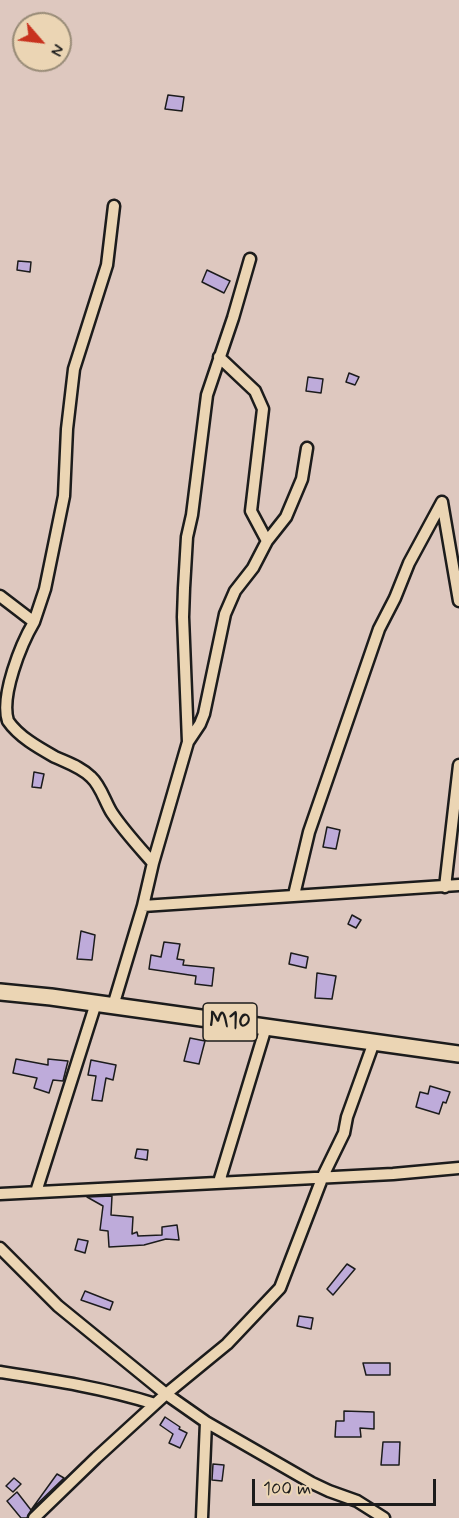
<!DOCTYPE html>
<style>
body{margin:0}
#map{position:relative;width:459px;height:1518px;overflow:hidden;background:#dec8bf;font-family:Mynerve,sans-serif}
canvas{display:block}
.north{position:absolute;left:12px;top:12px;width:60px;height:60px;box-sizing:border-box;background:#ebd5b4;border:2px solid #988b77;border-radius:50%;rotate:118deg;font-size:16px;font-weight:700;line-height:24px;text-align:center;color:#1c1c1c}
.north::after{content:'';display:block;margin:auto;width:21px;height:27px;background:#c8321e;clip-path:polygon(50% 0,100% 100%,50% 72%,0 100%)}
.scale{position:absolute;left:252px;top:1479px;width:184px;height:27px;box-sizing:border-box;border:3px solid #1c1c1c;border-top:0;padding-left:8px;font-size:18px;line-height:21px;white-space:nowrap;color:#1c1c1c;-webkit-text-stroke:4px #ebd5b4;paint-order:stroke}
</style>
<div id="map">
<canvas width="459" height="1518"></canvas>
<div class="north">N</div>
<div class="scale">100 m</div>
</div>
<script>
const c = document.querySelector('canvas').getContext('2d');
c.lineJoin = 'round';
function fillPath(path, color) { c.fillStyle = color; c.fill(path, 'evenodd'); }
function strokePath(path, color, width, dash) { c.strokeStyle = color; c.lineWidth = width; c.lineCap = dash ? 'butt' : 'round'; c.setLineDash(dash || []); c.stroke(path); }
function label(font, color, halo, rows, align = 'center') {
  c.font = font + ' Mynerve,sans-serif'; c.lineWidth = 4.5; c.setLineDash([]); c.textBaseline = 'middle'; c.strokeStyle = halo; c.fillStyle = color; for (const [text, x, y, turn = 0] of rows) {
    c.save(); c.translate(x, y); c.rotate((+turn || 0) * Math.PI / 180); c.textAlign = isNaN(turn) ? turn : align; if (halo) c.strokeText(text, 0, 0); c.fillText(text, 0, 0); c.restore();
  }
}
const building = new Path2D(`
 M168,95L184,97L182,111L165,109Z
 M18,261L31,262L30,272L17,270Z
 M207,270L230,281L224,293L202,282Z
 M349,373L359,377L355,385L346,382Z
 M308,377L323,379L321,393L306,391Z
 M34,772L44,774L41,788L32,787Z
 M327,827L340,830L336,849L323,847Z
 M352,915L361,920L356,928L348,924Z
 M81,931L95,935L92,960L77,959Z
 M164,942L180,944L177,959L184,960L183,965L214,968L212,986L195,984L196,976L149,969L151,955L161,957Z
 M291,953L308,957L306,968L289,964Z
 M317,973L336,976L332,999L315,998Z
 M190,1038L205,1041L199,1064L184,1061Z
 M16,1059L48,1065V1059L68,1061L63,1081L53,1080L49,1093L34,1088L37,1078L13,1073Z
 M91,1060L116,1065L113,1080L106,1078L102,1101L92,1100L96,1076L88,1075Z
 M430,1086L450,1092L446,1103L443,1102L439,1114L416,1107L420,1092L428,1094Z
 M137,1149L148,1150L147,1160L135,1158Z
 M112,1196L111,1215L133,1217L132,1234L137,1232L138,1236L162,1235V1227L177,1225L179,1240L166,1239L144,1245L109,1247L108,1231L100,1230L103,1206L87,1197Z
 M78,1239L88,1241L85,1253L75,1250Z
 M347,1264L355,1269L333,1295L327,1289Z
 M85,1291L113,1302L110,1310L81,1300Z
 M299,1316L313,1318L311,1329L297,1326Z
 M363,1363H390V1375H366Z
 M344,1411L374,1412V1429L360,1428L361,1437H335L336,1421H344Z
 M165,1417L180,1427L179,1429L187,1433L180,1448L169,1443L173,1434L160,1425Z
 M383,1442H400L399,1465H381Z
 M213,1464L224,1465L222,1481L212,1480Z
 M57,1474L64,1478L31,1510Z
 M14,1478L21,1484L13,1492L6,1486Z
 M17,1492L31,1510L27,1518H21L7,1501Z`);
fillPath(building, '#beabda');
strokePath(building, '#1c1c1c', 1.5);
const street = new Path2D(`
 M219,357L255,391L263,409L251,511L267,541
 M442,502L459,601
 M0,596L34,622C21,644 0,696 8,721C19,737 39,748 55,757C68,763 81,767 91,777C101,786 105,802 112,813C124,831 139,847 153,863
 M34,622L45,589L64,496L67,429L74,369L107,265L114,206
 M188,742L200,724L204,714L225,614L235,591L253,568L267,541L286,517L302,479L307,448
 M445,887L459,765
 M294,895L309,832L379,629L395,598L409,563L442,502
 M143,906L153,863L188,742L183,617L184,588L187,537L192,515L207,395L233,318L250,259
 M113,1006L143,906L459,885
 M219,1182L266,1027
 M36,1192L96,1003
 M0,1194L393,1174L459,1168
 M0,1248L58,1306L166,1394L206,1422L312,1483L329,1491L357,1501L384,1518
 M0,1372C52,1380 105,1388 155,1404
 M34,1518L96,1458L166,1394L227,1344L280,1288L323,1176L344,1133L347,1117L374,1042
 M202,1518L206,1422`);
const primary = new Path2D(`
 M0,992L51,997L459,1054`);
strokePath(street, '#1c1c1c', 15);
strokePath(primary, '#1c1c1c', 20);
strokePath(street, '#ebd5b4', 10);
strokePath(primary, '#ebd5b4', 15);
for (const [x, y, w] of [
 [230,1022,54]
]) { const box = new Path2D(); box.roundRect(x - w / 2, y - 19, w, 38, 4.5); c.fillStyle = '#ebd5b4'; c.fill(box); strokePath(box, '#1c1c1c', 1.5); }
label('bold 22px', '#1c1c1c', null, [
 ["M10",230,1022]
]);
</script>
